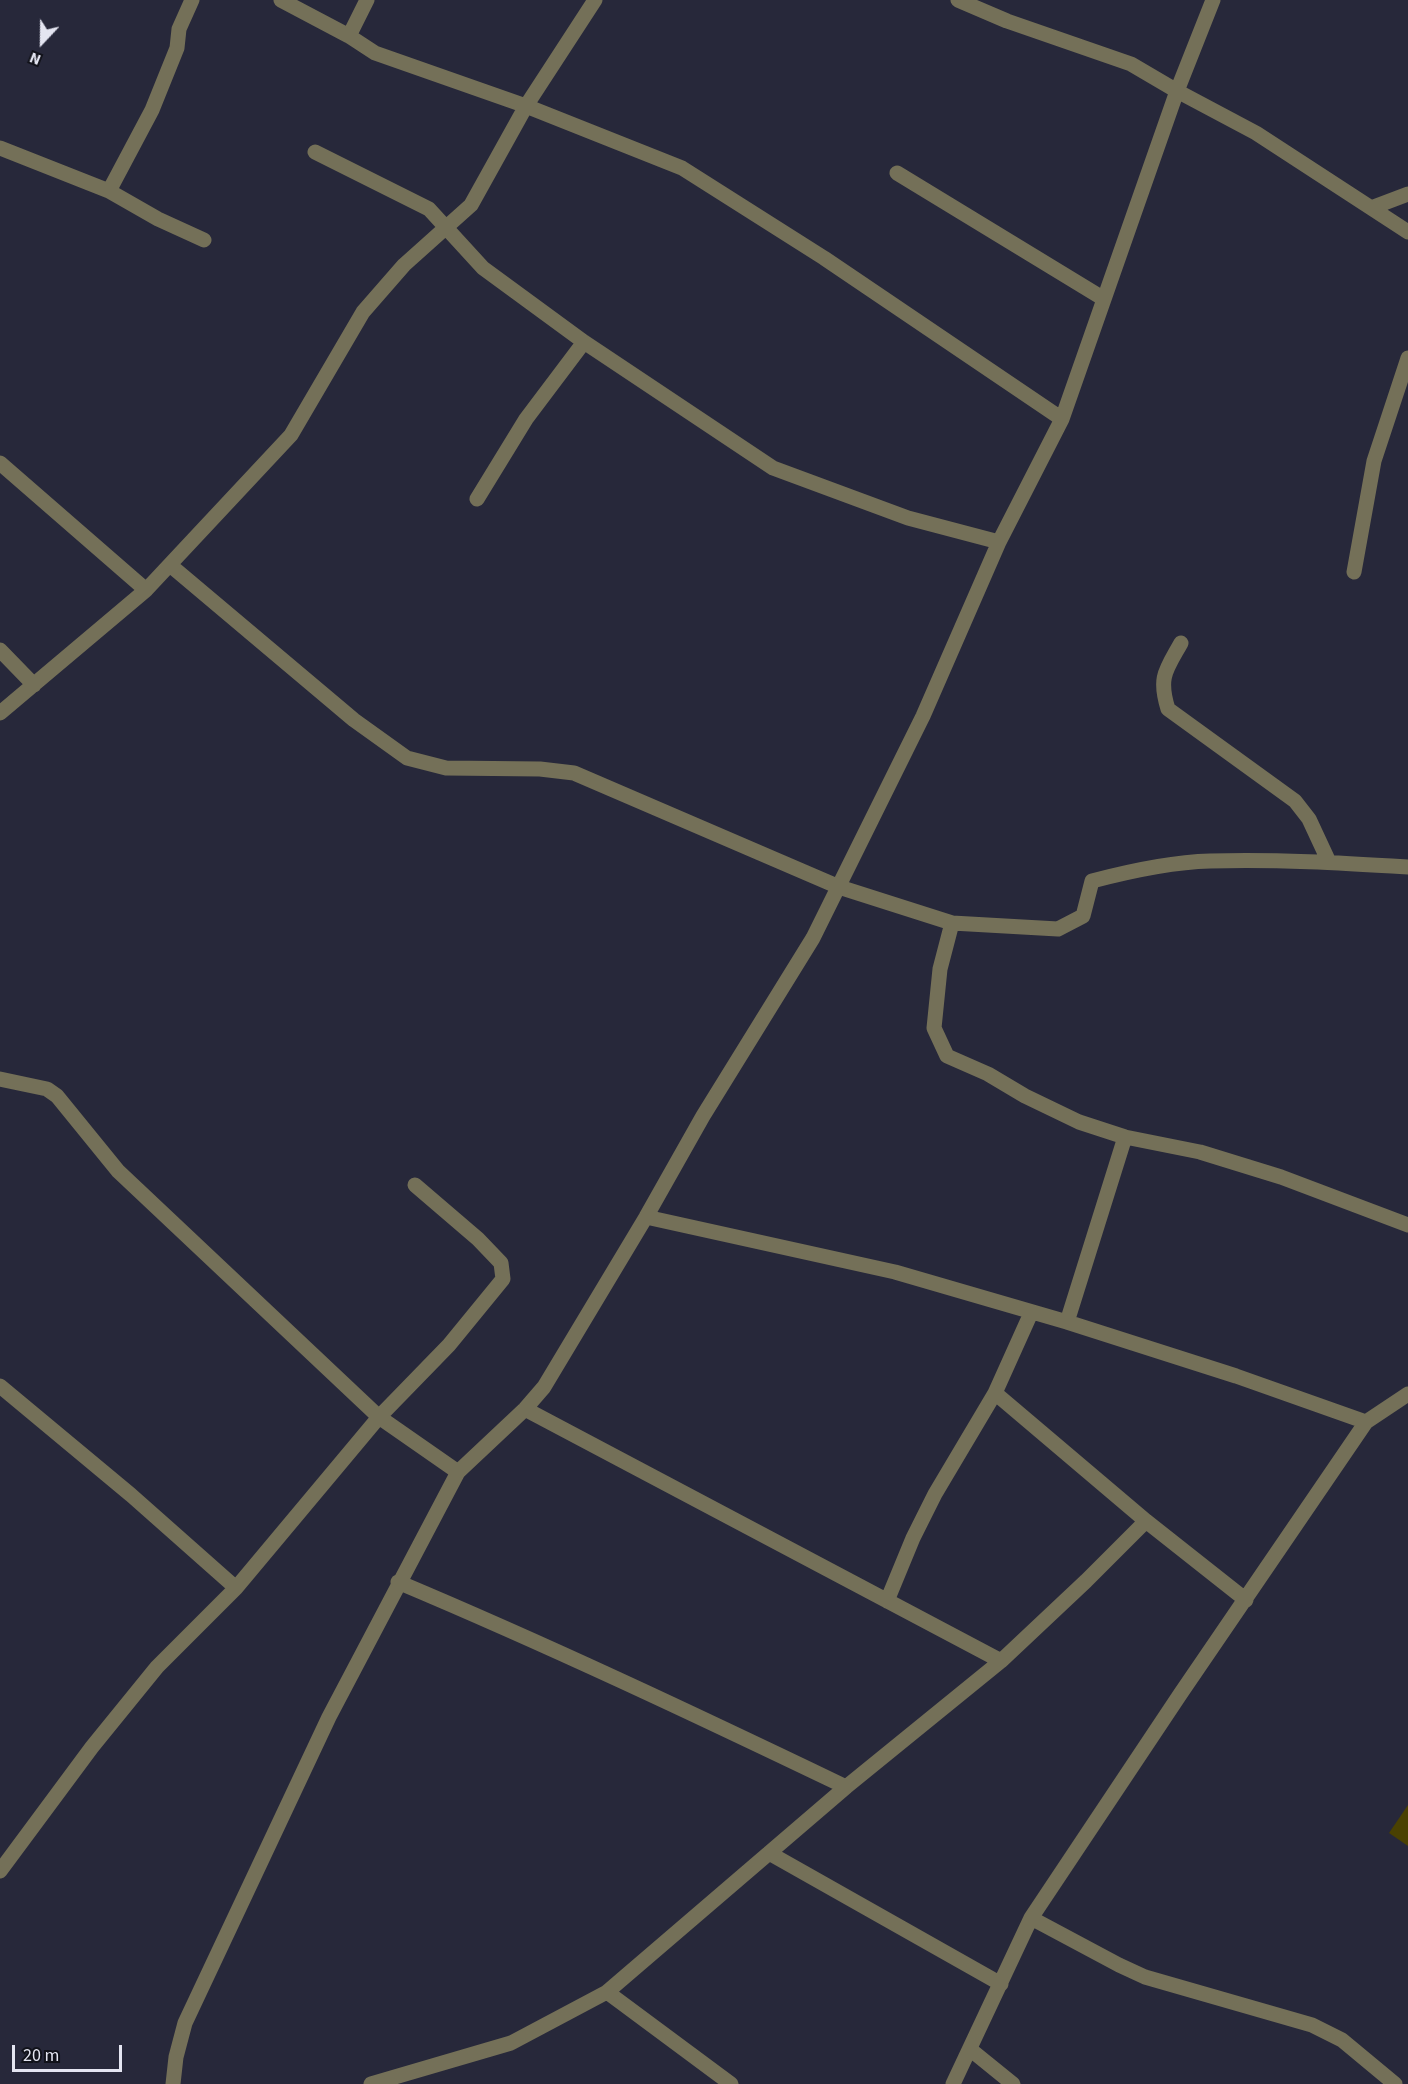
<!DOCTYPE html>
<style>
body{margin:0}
#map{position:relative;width:1408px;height:2084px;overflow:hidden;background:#27283a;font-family:"Source Sans 3",sans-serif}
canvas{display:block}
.north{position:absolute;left:12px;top:12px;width:60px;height:60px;-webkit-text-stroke:4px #11121a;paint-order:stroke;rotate:202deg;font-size:16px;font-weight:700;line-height:24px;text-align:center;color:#e4e5f1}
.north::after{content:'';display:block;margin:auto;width:21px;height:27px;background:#e4e5f1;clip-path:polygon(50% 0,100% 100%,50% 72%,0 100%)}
.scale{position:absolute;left:12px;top:2045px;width:110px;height:27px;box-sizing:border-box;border:3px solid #e4e5f1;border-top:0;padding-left:8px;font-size:18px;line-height:21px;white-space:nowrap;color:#e4e5f1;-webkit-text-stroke:4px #11121a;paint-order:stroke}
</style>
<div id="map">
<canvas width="1408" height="2084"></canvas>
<div class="north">N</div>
<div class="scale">20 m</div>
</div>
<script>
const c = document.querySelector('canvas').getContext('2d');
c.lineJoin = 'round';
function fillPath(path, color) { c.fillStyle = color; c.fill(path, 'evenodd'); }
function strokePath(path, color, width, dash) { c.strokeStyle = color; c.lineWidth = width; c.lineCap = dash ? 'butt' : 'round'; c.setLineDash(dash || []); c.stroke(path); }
fillPath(new Path2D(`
 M1408,1805V1846L1389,1833Z`), '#4a4102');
strokePath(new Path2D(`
 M281,0L349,36L375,53L526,106L682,168L824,258L1062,419
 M958,0L1007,21L1131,64L1177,91L1256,133L1408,232
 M349,36L367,0
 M0,148L109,191L158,219L204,240
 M315,152L429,209L483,268L584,342L773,468L908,518L999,542
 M897,173L1104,299
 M109,191L152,110L177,48L179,29L192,0
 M1371,208L1408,194
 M0,463L146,590
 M477,499L526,419L584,342
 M170,565L354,720L407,758L446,768L540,769L574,773L839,887L952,923L1058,929L1083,916L1092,881C1130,871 1171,862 1210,861C1276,859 1342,863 1408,867
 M1354,572L1374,461L1408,358
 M1181,643C1166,670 1158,677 1168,709L1295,801L1309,819L1329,862
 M0,650L34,685
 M0,713L146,590L291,435L363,312L404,265L471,205L526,106L595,0
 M952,923L940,969L934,1028L947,1056L988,1074L1025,1096L1079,1122L1125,1137L1200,1152L1281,1177L1408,1225
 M0,1079L47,1089L57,1096L118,1171L379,1417L458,1472
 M646,1217L895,1272L1067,1322L1236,1376L1366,1422
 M1067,1322L1125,1137
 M0,1386L131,1495L236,1588
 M995,1393L1146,1521L1246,1600
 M525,1409L1001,1661
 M398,1582C550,1646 698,1716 846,1787
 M887,1601L913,1538L935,1494L995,1393L1031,1313
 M769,1853L1001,1984
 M0,1871L92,1747L157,1667L236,1588L379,1417L449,1345L503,1279L501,1263L478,1239L415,1185
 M1031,1918L1119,1965L1145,1977L1312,2025L1342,2040L1395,2084
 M607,1992L731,2084
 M971,2050L1013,2084
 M173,2084L176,2057L185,2023L329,1717L458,1472L525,1409L544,1387L646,1217L703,1116L813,938L923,716L999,542L1062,419L1177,91L1213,0
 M371,2084L511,2043L607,1992L846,1787L1001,1661L1086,1581L1146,1521
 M953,2084L1031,1918L1181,1693L1366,1422L1408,1394`), '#747058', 15);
</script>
